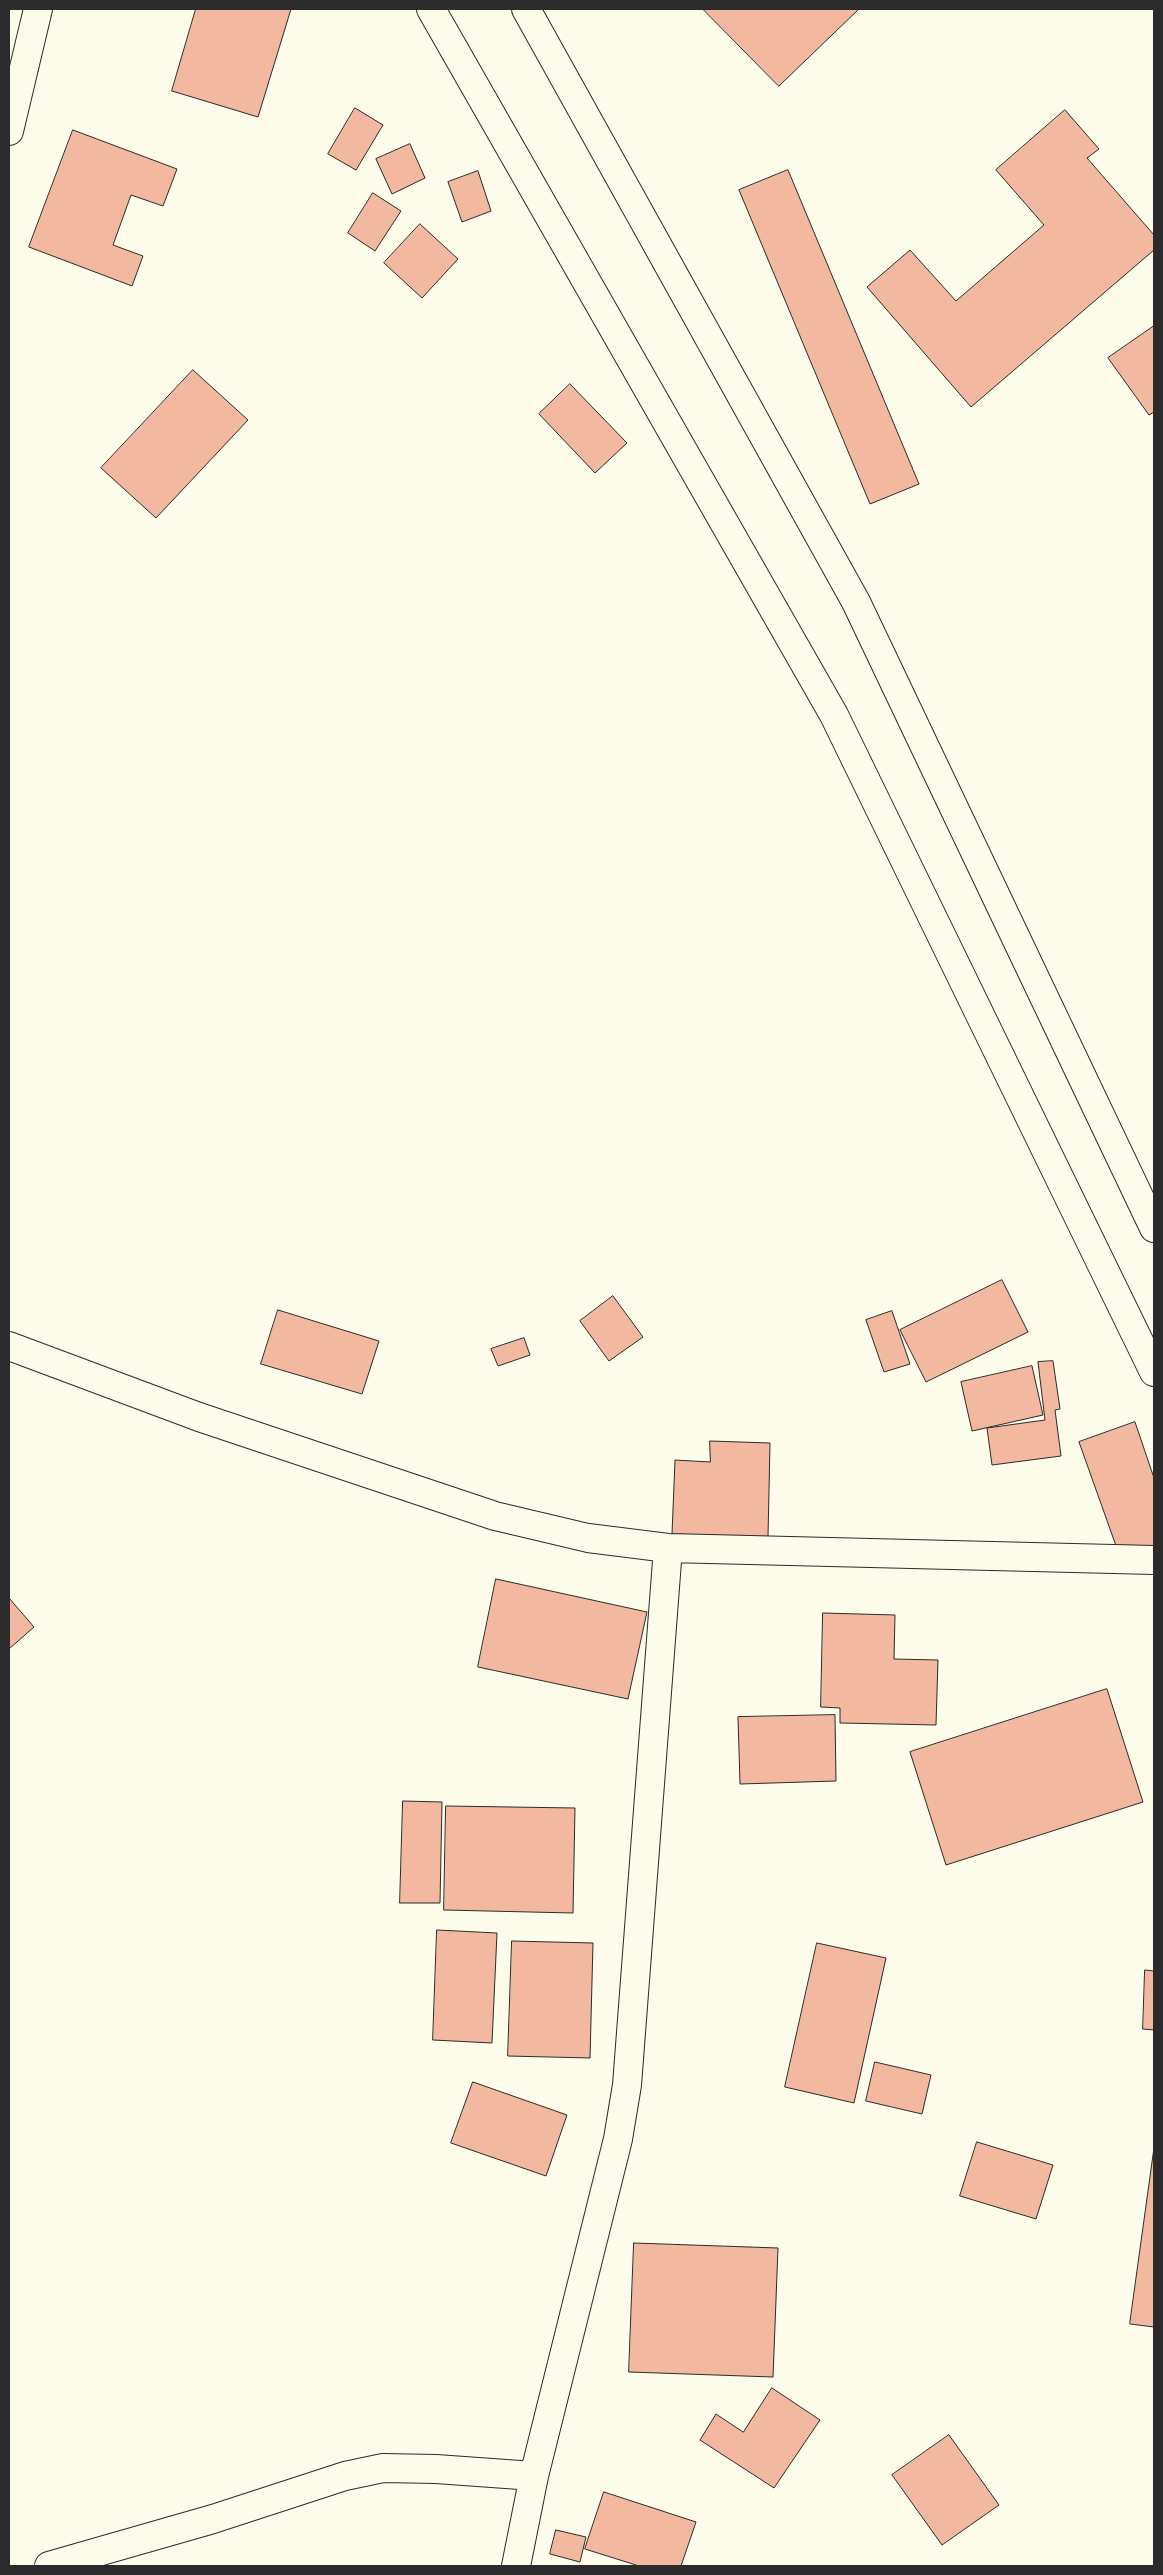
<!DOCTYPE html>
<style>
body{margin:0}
#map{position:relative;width:1163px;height:2575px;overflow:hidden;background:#fdfbea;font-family:"Varela Round",sans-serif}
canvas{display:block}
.frame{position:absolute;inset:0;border:10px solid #2b2b2b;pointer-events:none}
</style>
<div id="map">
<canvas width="1163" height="2575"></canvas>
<div class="frame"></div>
</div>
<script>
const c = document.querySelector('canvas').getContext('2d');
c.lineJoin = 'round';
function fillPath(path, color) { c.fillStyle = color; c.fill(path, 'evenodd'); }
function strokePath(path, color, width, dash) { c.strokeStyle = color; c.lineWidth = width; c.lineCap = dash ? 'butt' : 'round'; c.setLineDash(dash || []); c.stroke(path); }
const building = new Path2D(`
 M196,9H291L258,117L172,91Z
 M703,9H859L779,86Z
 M355,108L383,125L356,170L328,154Z
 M1065,110L1099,149L1087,158L1154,235V250L971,407L867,287L910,250L956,301L1044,225L996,170Z
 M73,130L177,169L163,206L131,195L113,245L143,256L132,286L29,247Z
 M410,144L425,178L392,194L376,159Z
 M788,170L919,484L870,504L739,190Z
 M478,171L491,211L462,222L448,182Z
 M373,193L401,211L375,251L348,233Z
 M420,224L458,259L422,298L384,263Z
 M1154,326V412L1149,415L1108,358Z
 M193,370L248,420L156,518L101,468Z
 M570,384L627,443L595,473L539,414Z
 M1002,1280L1028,1332L926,1382L900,1330Z
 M613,1296L643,1337L609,1361L580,1321Z
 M278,1310L379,1341L362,1394L261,1364Z
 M892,1311L910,1364L884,1372L866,1320Z
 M524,1338L530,1355L498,1366L491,1349Z
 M1053,1361L1060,1409L1055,1410L1061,1456L992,1465L987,1428L1045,1420L1038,1362Z
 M1032,1366L1043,1415L972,1431L961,1382Z
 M1135,1422L1154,1478V1545L1120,1557L1079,1442Z
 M710,1441L770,1443L768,1537L672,1534L675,1460L710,1462Z
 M496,1579L647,1612L628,1699L478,1667Z
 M9,1598L34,1627L9,1649Z
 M823,1613L895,1615L894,1659L938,1660L936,1725L840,1723V1708L821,1707Z
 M1107,1689L1143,1802L946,1865L910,1752Z
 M835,1715L836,1781L740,1784L738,1717Z
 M403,1801L442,1802L440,1903H400Z
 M446,1806L575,1808L573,1913L444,1910Z
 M437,1930L497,1933L492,2043L433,2040Z
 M512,1941L593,1943L590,2058L508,2056Z
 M817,1943L886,1958L854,2103L785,2087Z
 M1145,1970L1154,1971V2030L1143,2029Z
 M875,2062L931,2075L922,2114L866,2101Z
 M473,2082L567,2115L546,2176L451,2143Z
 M977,2142L1053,2165L1036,2219L960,2196Z
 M1154,2148V2327L1130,2324Z
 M634,2243L778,2248L773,2377L629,2372Z
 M772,2388L820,2420L774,2488L700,2440L716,2414L743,2432Z
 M949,2435L999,2505L942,2545L892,2475Z
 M604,2492L696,2522L681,2566H639L585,2549Z
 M556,2530L586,2537L580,2562L550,2554Z`);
fillPath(building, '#f2b8a0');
strokePath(building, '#2b2b2b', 1);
const minor = new Path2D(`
 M9,131L38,9
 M9,1346L199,1417L495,1516L588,1538L668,1548L1154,1560
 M49,2566L213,2519L345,2476L383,2468L436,2469L534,2476
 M516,2566L534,2476L618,2139L627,2085L668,1548`);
const trunk = new Path2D(`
 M431,9L834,715L1154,1372
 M526,9L856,602L1154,1228`);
strokePath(minor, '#2b2b2b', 30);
strokePath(trunk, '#2b2b2b', 30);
strokePath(minor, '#fdfbea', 28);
strokePath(trunk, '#fdfbea', 28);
</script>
